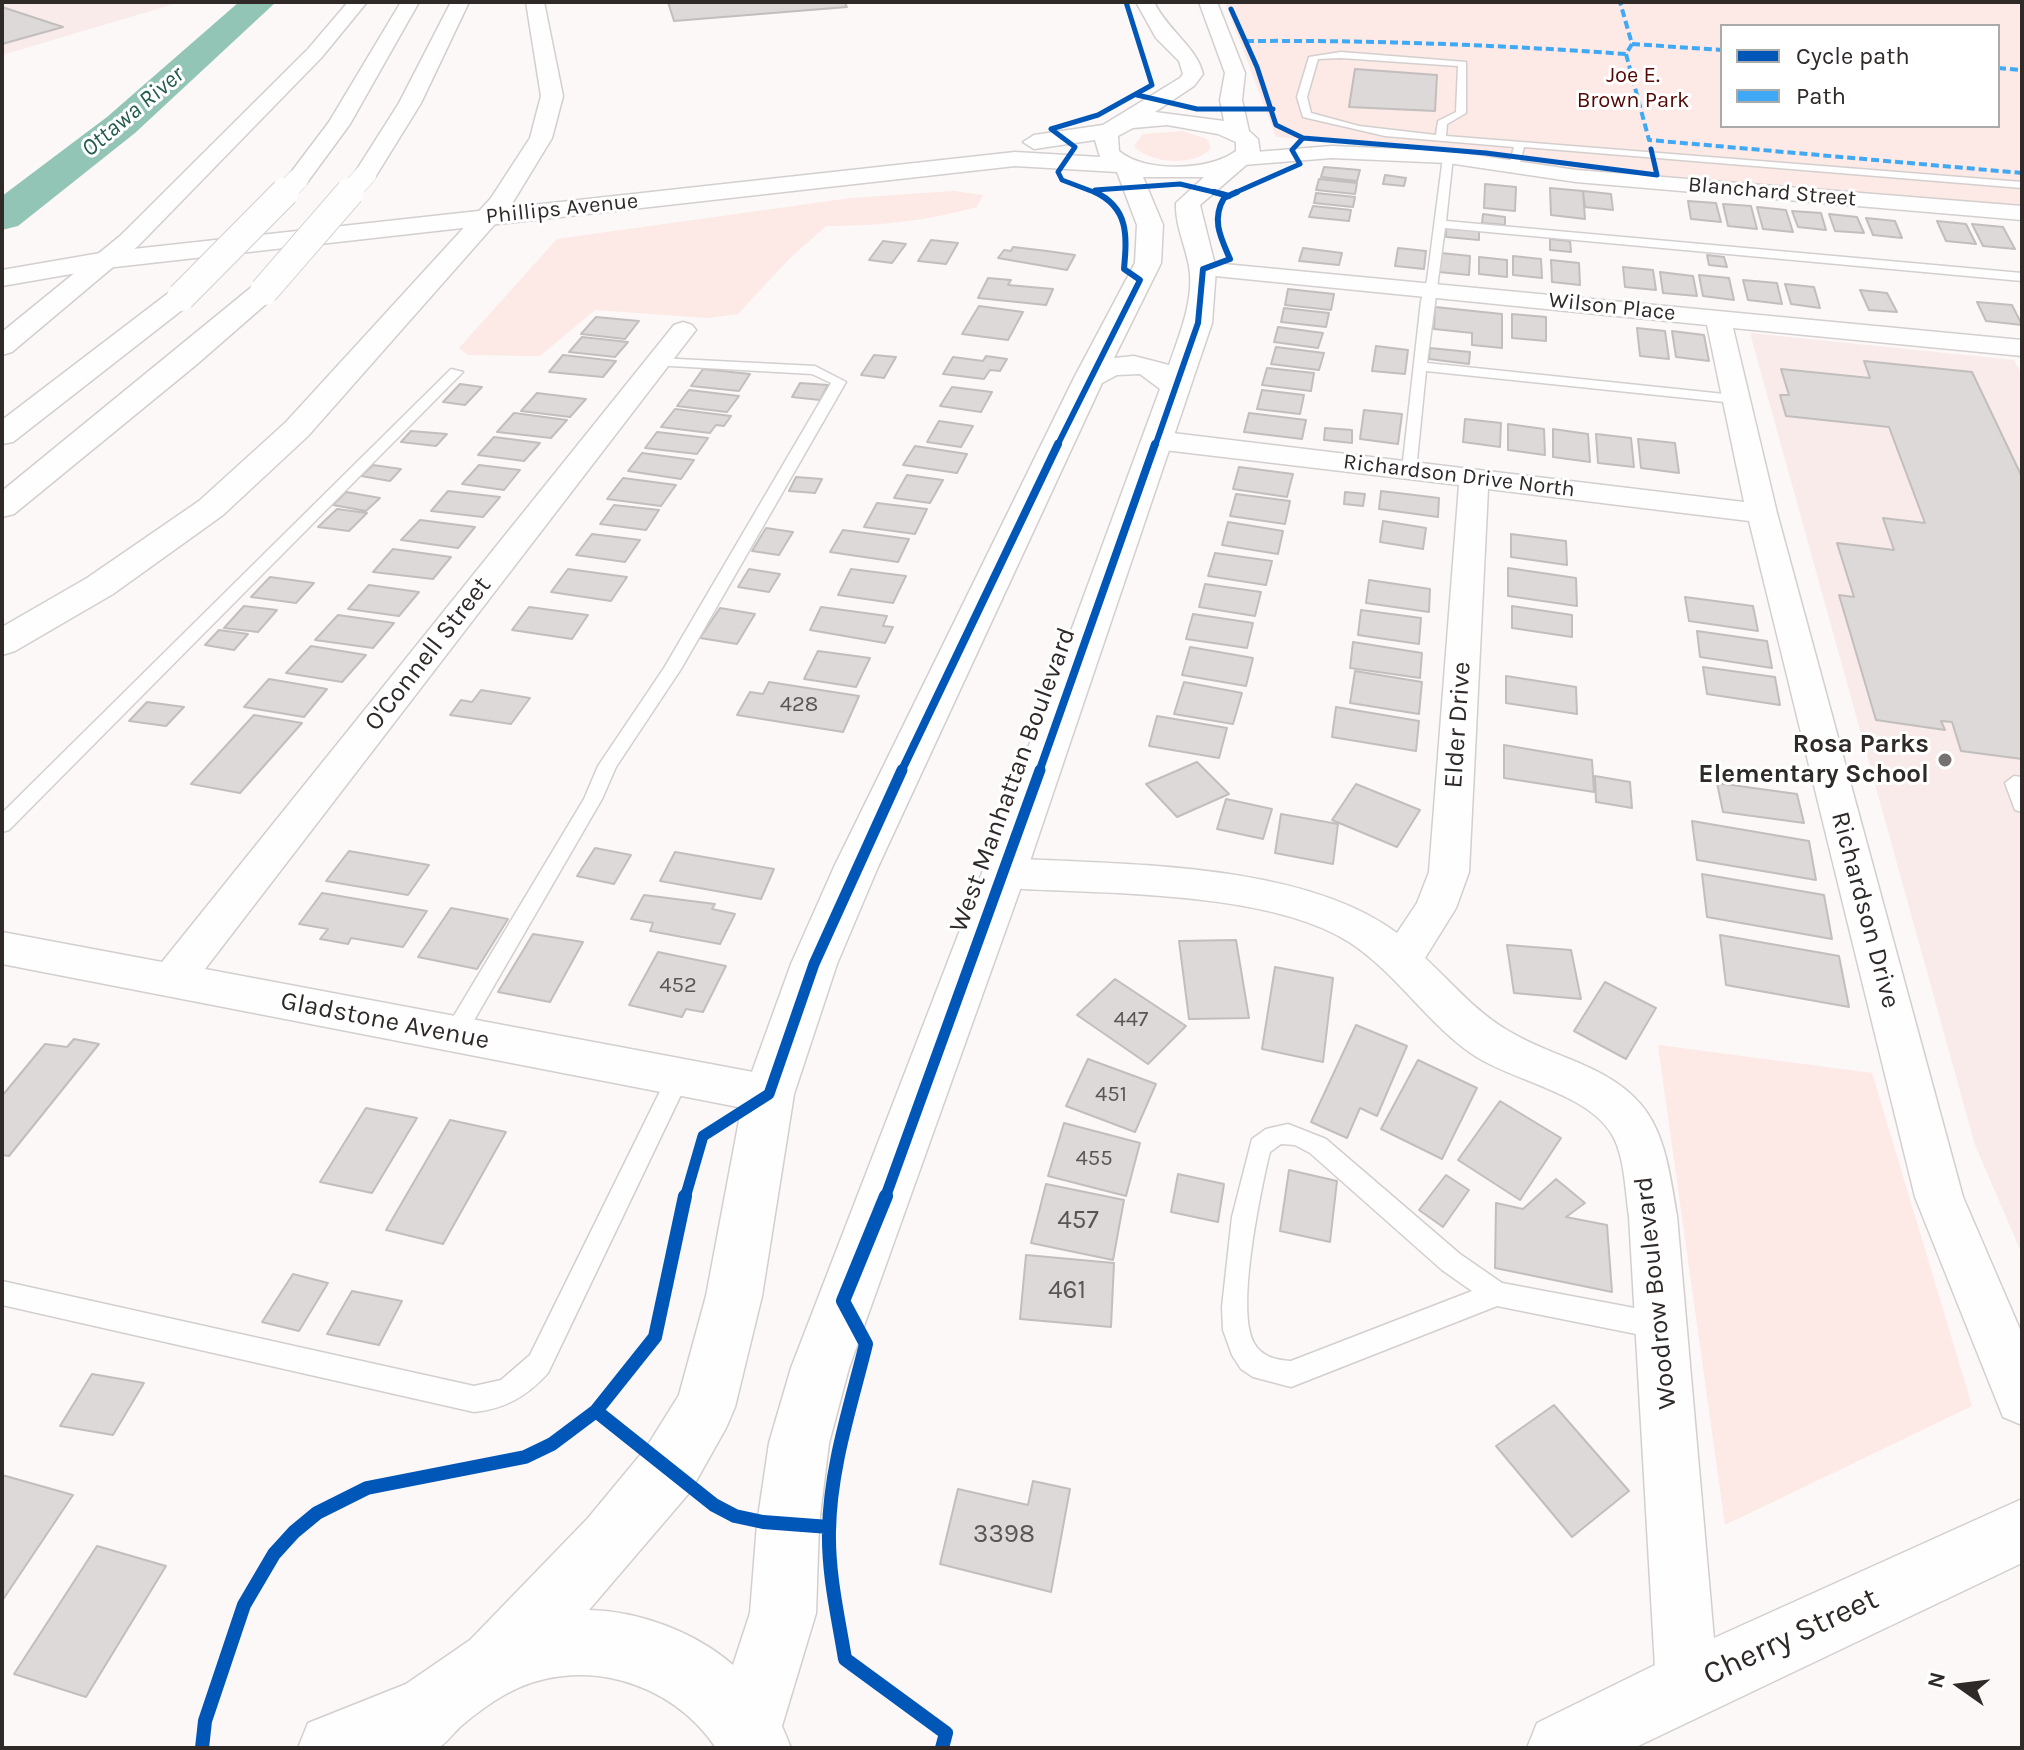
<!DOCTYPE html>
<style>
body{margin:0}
#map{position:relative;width:2024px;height:1750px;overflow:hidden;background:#fbf8f7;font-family:Karla,sans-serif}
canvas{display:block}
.frame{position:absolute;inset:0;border:4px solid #2f2928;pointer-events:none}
.legend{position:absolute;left:1720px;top:24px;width:280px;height:104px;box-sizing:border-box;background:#fff;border:2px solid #aca9a9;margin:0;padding:10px 14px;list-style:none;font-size:24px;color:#2f2928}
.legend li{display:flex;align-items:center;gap:16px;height:40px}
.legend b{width:40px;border:2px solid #aca9a9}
.north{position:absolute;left:1920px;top:1646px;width:80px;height:80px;-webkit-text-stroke:6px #fff;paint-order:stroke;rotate:284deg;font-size:22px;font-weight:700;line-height:32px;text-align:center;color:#2f2928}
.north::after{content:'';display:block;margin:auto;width:28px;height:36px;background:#2f2928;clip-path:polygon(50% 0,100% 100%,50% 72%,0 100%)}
</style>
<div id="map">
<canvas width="2024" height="1750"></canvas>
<div class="frame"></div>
<ul class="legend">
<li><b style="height:10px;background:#0057b8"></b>Cycle path</li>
<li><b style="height:10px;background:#3fa9f5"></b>Path</li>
</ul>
<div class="north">N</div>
</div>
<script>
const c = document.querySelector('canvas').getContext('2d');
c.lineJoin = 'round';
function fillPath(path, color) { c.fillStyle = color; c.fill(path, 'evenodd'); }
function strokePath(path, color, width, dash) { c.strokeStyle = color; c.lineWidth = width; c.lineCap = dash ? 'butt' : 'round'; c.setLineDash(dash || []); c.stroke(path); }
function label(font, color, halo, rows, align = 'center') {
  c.font = font + ' Karla,sans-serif'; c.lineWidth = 6; c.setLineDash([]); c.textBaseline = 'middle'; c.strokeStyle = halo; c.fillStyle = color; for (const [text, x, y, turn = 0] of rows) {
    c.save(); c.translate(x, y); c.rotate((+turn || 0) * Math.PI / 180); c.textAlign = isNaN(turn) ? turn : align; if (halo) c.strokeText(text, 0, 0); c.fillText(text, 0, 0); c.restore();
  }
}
fillPath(new Path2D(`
 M2,2H181L2,55Z
 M1750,333L2014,360L2022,375V1254L1975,1145Z`), '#f8ebe9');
fillPath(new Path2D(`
 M1225,2H2022V207L1597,173L1403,146L1276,137ZM1722,26H1998V126H1722Z
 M1183,131L1207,139L1211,148C1195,167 1150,164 1134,146L1143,134Z
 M954,191L983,195L977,207C926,221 878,226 826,226L789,259L738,314L708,318L595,310L540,356L468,355L459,348L557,239L851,198Z
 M1658,1045L1872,1073L1972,1406L1725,1525Z`), '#fde9e5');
fillPath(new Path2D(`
 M239,2H276L135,133L18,226L2,230V196L107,117Z`), '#93c5b6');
const building = new Path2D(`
 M668,2H844L847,7L674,21Z
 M2,7L63,27L2,44Z
 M1355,69L1437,75L1435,111L1349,107Z
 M1324,167L1360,170L1357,181L1321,177Z
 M1385,175L1406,178L1404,186L1383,184Z
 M1319,179L1357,183L1355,194L1316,190Z
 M1485,184L1516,187L1515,211L1484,208Z
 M1550,188L1583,191L1585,219L1551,215Z
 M1583,191L1611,194L1613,210L1585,207Z
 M1316,193L1355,197L1353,207L1314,203Z
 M1688,201L1716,203L1721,222L1691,219Z
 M1723,204L1751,206L1757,229L1728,226Z
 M1313,206L1351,210L1349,221L1309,217Z
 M1757,207L1786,210L1793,232L1763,229Z
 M1792,211L1821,213L1826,230L1798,227Z
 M1483,214L1505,217V225L1482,223Z
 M1829,214L1857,217L1864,233L1835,231Z
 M1866,218L1895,221L1902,238L1873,235Z
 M1937,221L1966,224L1976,244L1946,241Z
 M1972,224L2003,227L2015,249L1983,246Z
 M1446,227L1479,231V240L1446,237Z
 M1550,239L1570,241L1571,252L1550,250Z
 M931,240L958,243L946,264L918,261Z
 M883,241L906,244L892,263L869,260Z
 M1013,247L1047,251L1075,255L1067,270L998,258L1004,250L1011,251Z
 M1303,248L1342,253L1339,265L1299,261Z
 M1398,248L1426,251L1424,269L1395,266Z
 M1441,253L1470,256L1469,275L1439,272Z
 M1707,255L1724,257L1727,267L1709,265Z
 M1513,256L1541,259L1542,278L1513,275Z
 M1479,257L1507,260V277L1479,274Z
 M1551,260L1579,263L1580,285L1552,282Z
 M1623,267L1653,270L1656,290L1625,287Z
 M1660,272L1693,276L1697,296L1663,293Z
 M1699,275L1729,278L1734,300L1703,296Z
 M988,278L1011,280L1008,285L1053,289L1046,305L978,298Z
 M1743,280L1777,283L1782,304L1748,300Z
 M1785,284L1814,287L1820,308L1791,304Z
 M1288,289L1334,294L1331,310L1285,305Z
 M1860,290L1887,293L1897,312L1869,310Z
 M1977,302L2012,305L2022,325L1986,321Z
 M979,306L1023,312L1008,340L962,334Z
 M1435,307L1502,314V348L1472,345V333L1434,329Z
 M1284,308L1329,313L1326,327L1281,322Z
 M1512,314L1546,317V341L1512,338Z
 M596,317L639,321L625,339L581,334Z
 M1278,327L1323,333L1318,348L1274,342Z
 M1637,328L1665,331L1669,359L1640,356Z
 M1672,331L1704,335L1709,361L1676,357Z
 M582,337L628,342L615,357L569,352Z
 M1376,346L1408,350L1405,374L1372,371Z
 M1276,347L1324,353L1319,370L1271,364Z
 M1430,348L1470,352L1469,364L1429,359Z
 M563,355L616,361L603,377L549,372Z
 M874,355L896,357L884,378L861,375Z
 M986,356L1007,359L1000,371L990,370L984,379L943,374L953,357L983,361Z
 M1864,361L1972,372L2022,477V759L1961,751L1952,722L1941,721L1945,730L1876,720L1839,595L1854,597L1837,543L1894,550L1883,518L1925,523L1889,427L1786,416L1780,395H1789L1781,369L1870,378Z
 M1267,368L1314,373L1311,391L1262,385Z
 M703,369L750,374L739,391L691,386Z
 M800,383L828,385L820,400L792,397Z
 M460,384L482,387L465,405L443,402Z
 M952,387L992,392L981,412L940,406Z
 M689,390L739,396L727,412L677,406Z
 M1262,390L1304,395L1300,414L1257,409Z
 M537,393L586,399L570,417L521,411Z
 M675,409L731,416L724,426L716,425L710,433L661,427Z
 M1364,410L1402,414L1398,444L1360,439Z
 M514,413L567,420L551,438L497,432Z
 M1249,413L1306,420L1302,439L1244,432Z
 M1465,419L1501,423L1500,447L1463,442Z
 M939,421L973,426L961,447L927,442Z
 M1508,424L1544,429L1545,455L1508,450Z
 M1325,428L1352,430V443L1324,440Z
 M1553,429L1588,434L1590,462L1553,457Z
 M411,431L447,434L436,446L401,442Z
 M657,432L708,438L697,454L645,448Z
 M1596,434L1631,438L1634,467L1598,463Z
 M494,437L540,443L524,461L478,455Z
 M1638,439L1675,443L1679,473L1641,468Z
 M915,446L967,454L957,473L903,465Z
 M642,453L694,460L681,479L628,471Z
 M373,465L401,469L390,481L361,476Z
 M479,465L520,470L504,490L462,484Z
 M1239,467L1293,474L1287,497L1233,489Z
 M907,475L943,480L930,503L894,498Z
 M796,477L822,479L815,493L789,491Z
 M623,478L676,485L661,506L607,499Z
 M448,491L500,497L483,517L431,511Z
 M1381,491L1439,498L1438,517L1379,509Z
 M346,492L380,498L366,511L333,505Z
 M1345,492L1365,494L1363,506L1344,504Z
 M1236,494L1290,501L1285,524L1230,516Z
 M877,503L927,509L915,534L864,527Z
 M614,505L659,510L646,530L600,524Z
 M337,509L367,513L349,531L318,527Z
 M420,520L475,527L458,548L401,540Z
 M1383,521L1426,528L1423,549L1380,542Z
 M1228,522L1283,531L1278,554L1222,545Z
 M766,528L793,532L779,555L752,551Z
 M843,530L909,539L898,562L830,552Z
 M592,534L640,540L625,562L576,555Z
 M1511,534L1566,541L1567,565L1511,557Z
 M393,549L451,557L433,579L373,572Z
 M1215,553L1272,561L1266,585L1208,576Z
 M1508,568L1576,578L1577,606L1508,596Z
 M568,569L627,577L611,601L551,592Z
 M749,569L780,574L769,592L738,587Z
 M851,569L906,576L893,603L838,595Z
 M270,577L314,583L296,603L251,597Z
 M1369,580L1430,589L1429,612L1366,603Z
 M1205,584L1261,592L1255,616L1199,607Z
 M369,585L419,592L399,616L348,609Z
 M1685,597L1753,606L1758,631L1689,621Z
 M244,606L277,610L258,632L224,628Z
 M1512,606L1572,615V637L1512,628Z
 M529,607L588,615L572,639L512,630Z
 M821,607L887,616L883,626L893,627L885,643L810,630Z
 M720,608L755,614L737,644L700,638Z
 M1361,610L1421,618L1419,644L1358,635Z
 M1193,614L1253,623L1247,648L1186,639Z
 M338,615L394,623L373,648L315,640Z
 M219,630L248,634L234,650L205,645Z
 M1697,631L1767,641L1772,668L1700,657Z
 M1353,642L1422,653L1420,678L1350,668Z
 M311,646L366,655L342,682L286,673Z
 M1190,647L1253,658L1246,686L1182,675Z
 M818,651L870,658L856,687L804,679Z
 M1703,667L1775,677L1780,705L1707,694Z
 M1355,671L1422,682L1419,714L1350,703Z
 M1506,676L1576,687L1577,714L1506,703Z
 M269,679L327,689L304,717L244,707Z
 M769,682L859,696L843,732L737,715L750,692L763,694Z
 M1184,682L1242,693L1233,724L1174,714Z
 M481,690L530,698L511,724L450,715L461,700L472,702Z
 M147,702L184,707L166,726L129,721Z
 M1336,707L1419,721L1416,751L1332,737Z
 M254,715L302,723L240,793L191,784Z
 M1157,716L1227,728L1219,758L1149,746Z
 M1504,745L1592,760L1594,792L1504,778Z
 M1197,762L1229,794L1177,817L1146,784Z
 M1595,776L1630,782L1632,808L1596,802Z
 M1717,783L1797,794L1804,823L1723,812Z
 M1356,784L1420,810L1397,847L1332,820Z
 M1226,799L1272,809L1263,839L1217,829Z
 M1281,814L1338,824L1333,864L1275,853Z
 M1692,821L1809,841L1816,880L1697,860Z
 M595,848L631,855L614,884L577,876Z
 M349,851L429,865L408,895L326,881Z
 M675,852L774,869L761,899L660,881Z
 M1702,874L1824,895L1832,939L1707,917Z
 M322,893L427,911L403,947L351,938L348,944L320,939L328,929L299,924Z
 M644,895L715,904L712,909L735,914L720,944L650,931L653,923L631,919Z
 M451,908L508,919L477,969L418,957Z
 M533,934L583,942L550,1002L498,992Z
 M1720,935L1839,956L1849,1007L1726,985Z
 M1236,940L1249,1018L1189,1019L1179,941Z
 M1507,945L1571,950L1581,999L1514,993Z
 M658,952L726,966L703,1012L686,1009L682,1017L629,1005Z
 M1275,967L1333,978L1323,1062L1262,1049Z
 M1115,979L1186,1026L1148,1064L1077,1015Z
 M1605,982L1656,1008L1626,1059L1574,1031Z
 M1356,1025L1407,1046L1377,1116L1360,1108L1347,1138L1311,1122Z
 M74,1039L99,1044L9,1156L2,1155V1096L45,1044L67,1047Z
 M1088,1059L1156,1084L1135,1132L1066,1106Z
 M1418,1060L1477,1088L1442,1159L1381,1129Z
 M1500,1101L1561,1138L1520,1200L1458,1160Z
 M366,1108L417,1118L372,1193L320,1182Z
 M450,1120L506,1132L443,1244L386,1230Z
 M1064,1123L1140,1143L1126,1196L1048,1176Z
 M1289,1170L1337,1181L1330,1242L1280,1231Z
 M1178,1174L1224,1184L1218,1222L1171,1212Z
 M1446,1175L1469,1190L1443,1227L1419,1210Z
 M1556,1179L1585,1203L1566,1217L1607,1225L1612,1292L1495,1268L1496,1203L1523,1209Z
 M1046,1184L1124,1200L1113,1260L1031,1243Z
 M1026,1255L1114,1263L1111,1327L1020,1319Z
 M293,1274L328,1283L299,1331L262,1322Z
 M352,1291L402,1301L379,1345L327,1334Z
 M92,1374L144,1383L113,1435L60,1426Z
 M1554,1405L1629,1491L1572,1537L1496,1446Z
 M2,1475L73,1495L2,1601Z
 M1033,1481L1070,1489L1051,1592L940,1564L958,1489L1028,1505Z
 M97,1546L166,1566L86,1697L14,1674Z`);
fillPath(building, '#ddd9d8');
strokePath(building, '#c2bebd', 2);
const service = new Path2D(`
 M1341,52L1466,62V113L1447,124L1446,136L2022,182V188L1524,147L1519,166L1514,169L1509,166L1514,147L1385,136L1303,117L1297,97L1309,57ZM1341,58L1458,66L1456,112L1438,121L1436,135L1359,126L1311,113L1307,97L1318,59Z
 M1448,154L1453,157L1446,221L2022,273V281L1445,228L1427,363L1734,395L1741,399L1734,403L1426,371L1416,470L1409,474L1402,470L1421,301L1427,280L1443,157Z
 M658,358L815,366L846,382L681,669L616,767L602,799L462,1041L454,1044L446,1041L443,1035L446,1029L584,799L598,766L664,668L831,383L812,374L653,365L651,362Z
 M451,369L463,372L9,830L2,832V813Z
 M2014,776L2022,777V812L2015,810L2005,783Z
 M678,1068L686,1071L689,1078L548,1373C527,1396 505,1409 474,1412L2,1305V1281L474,1386L501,1380L530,1355L670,1071Z
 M1288,1124L1326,1139L1460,1254L1502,1283L1661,1313L1670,1317L1674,1326L1670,1335L1661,1339L1497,1306L1291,1387L1253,1377L1241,1369L1232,1355L1223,1330L1222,1307L1232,1217L1252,1139L1266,1129ZM1281,1144L1295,1145L1310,1153L1442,1270L1472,1291L1291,1361C1276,1360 1262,1357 1254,1343C1236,1311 1259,1201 1267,1164L1270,1152Z`);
const minor = new Path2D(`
 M1332,146L1448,151L1576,170L2022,206V220L1576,182L1448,163L1332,158L1243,165L1232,159L1243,153Z
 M1203,262L2022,340V356L1733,328L1777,513L1963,1197L2022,1334V1425L2003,1417L1915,1197L1749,521L1488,489L1469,872L1456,908L1425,958C1451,982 1476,1012 1507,1030C1530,1044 1555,1053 1579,1063C1659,1097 1664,1137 1677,1216L1718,1685L1709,1707L1687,1716L1665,1707L1656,1685L1629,1216C1625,1191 1625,1155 1611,1133C1586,1093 1514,1081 1475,1056C1428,1025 1397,973 1349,942C1267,890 1101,894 1004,888L990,883L984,873L990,863L1004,858C1120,865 1301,861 1397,933L1417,903L1429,872L1459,485L1156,449L1146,446L1142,440L1146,434L1156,431L1744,502L1707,325L1195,274L1191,269Z
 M683,322L692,325L696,330L692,335L205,969L769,1075L785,1080L792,1094L785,1108L769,1113L2,964V932L162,962L674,325Z`);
const secondary = new Path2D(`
 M1136,2H1154C1168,31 1196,46 1203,74L1194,86L1155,112L1224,121L1220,100L1225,73L1199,2H1217L1245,73L1242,100L1249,131L1258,139L1260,153L1200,205L1216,269L1212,323L1026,873L849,1368L829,1443L819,1524L816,1613L782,1726L791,1748H716C671,1680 578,1654 506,1694C490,1703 475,1714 461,1726C454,1732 447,1743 439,1747C430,1750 318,1748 298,1748L308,1723L406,1684L470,1640L588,1518L646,1448L679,1395L706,1296L744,1094L791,964L834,867L1074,378L1135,263L1137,225L1117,172L1015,166L106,268L2,286V270L106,252L1015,152L1100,157L1095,140L1034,149L1023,142L1034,135L1103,125L1180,78L1183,74L1179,61L1156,38ZM1167,125L1218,134L1236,142V151C1210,171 1144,173 1119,151L1118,136L1133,128ZM1143,177H1204L1176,203C1175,225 1185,244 1189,266C1195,298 1179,336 1169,365L1134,356L1114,358L1161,263L1163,225ZM1140,374L1160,389L982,873L791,1368L769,1443L757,1524L750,1613L733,1665C695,1632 639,1611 589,1610L690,1492L726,1428L735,1407L762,1296L794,1094L837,964L878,867L1102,383L1117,375Z
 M2022,1499V1563L1634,1748H1527L1537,1723L1663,1661Z`);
const motorway = new Path2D(`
 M348,2H367L322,57L138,246L12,352L2,355V332L120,236L308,49Z
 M401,2H419L350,124L306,184H290L286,179L329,122Z
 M451,2H469L421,103L374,179H358L354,174L399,103Z
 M526,2H544L563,96L552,138L510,207L308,436L223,515L113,594L15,651L2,655V627L87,578L199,501L286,422L491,198L530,138L541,96Z
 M264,283L274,285L278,291L274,297L196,365L14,514L2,517V491L254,285Z
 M181,289L191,291L195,297L191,303L13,442L2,444V420L171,291Z`);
strokePath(service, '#d3cfce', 3);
strokePath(minor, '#d3cfce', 3);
strokePath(secondary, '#d3cfce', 3);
strokePath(motorway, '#d3cfce', 3);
fillPath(service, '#fefefe');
fillPath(minor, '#fefefe');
fillPath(secondary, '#fefefe');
fillPath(motorway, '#fefefe');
const motorwayBridgeFar1 = new Path2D(`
 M283,194L298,179
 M348,194L366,174`);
const motorwayBridge = new Path2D(`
 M264,291L350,192
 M181,297L285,192`);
strokePath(motorwayBridgeFar1, '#d3cfce', 22, []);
strokePath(motorwayBridge, '#d3cfce', 30, []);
strokePath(motorwayBridgeFar1, '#fefefe', 21);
strokePath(motorwayBridge, '#fefefe', 28);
strokePath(new Path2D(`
 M1246,41C1373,40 1499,45 1626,54L1632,44L1620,2
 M1632,44L1722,50
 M1626,54L1649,140L2022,173
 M1998,68L2022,70`), '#3fa9f5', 4, [8, 4]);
strokePath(new Path2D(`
 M1231,9L1257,67L1276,125L1303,138L1292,150L1300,164L1232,194
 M1137,95L1197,109H1273
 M1303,138L1486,153L1657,175L1651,149
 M1095,190L1180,184L1222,194
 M1099,194L1062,180L1058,172L1075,147L1051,129L1098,115L1152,85L1126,2`), '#0057b8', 5);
strokePath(new Path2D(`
 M1214,192L1229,196
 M1057,446L1140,280L1124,269C1127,236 1129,208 1095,192
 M1155,446L1198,323L1203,269L1230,259C1221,238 1211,220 1224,198L1237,192`), '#0057b8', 6);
strokePath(new Path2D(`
 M901,772L1058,444
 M1039,772L1155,444`), '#0057b8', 8);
strokePath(new Path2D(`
 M685,1198L703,1136L769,1094L814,964L902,770
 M885,1198L1040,770`), '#0057b8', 11);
strokePath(new Path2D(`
 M886,1196L843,1301L866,1344C851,1405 830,1467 829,1531C828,1574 838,1616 845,1659L946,1733L942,1748
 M596,1411L714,1505L735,1516L763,1522L829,1527
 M202,1748L205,1721L244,1605L274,1554L294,1532L317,1513L367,1488L525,1457L552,1444L596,1411L655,1337L685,1196`), '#0057b8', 14);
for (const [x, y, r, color] of [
 [1945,760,8,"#767170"]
]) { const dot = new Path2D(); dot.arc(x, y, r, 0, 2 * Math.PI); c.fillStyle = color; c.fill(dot); strokePath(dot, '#fff', 3); }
label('22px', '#540703', '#fff', [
 ["Joe E.",1633,76],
 ["Brown Park",1633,101]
]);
label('22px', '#2f2928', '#fff', [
 ["Blanchard Street",1772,192,5],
 ["Phillips Avenue",562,209,-6],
 ["Wilson Place",1612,307,6],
 ["Richardson Drive North",1459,476,7]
]);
label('22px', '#5a5554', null, [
 ["428",799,705],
 ["452",678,986],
 ["447",1131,1020],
 ["451",1111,1095],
 ["455",1094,1159]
]);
label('italic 24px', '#225c4c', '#fff', [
 ["Ottawa River",133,112,-40]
]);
label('26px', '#2f2928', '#fff', [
 ["O'Connell Street",428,654,-52],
 ["Elder Drive",1458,725,-86],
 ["West Manhattan Boulevard",1013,780,-70],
 ["Richardson Drive",1865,910,75],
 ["Gladstone Avenue",385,1021,11],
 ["Woodrow Boulevard",1656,1293,-96]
]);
label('bold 26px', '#2f2928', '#fff', [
 ["Rosa Parks",1929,745],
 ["Elementary School",1929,775]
], 'right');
label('26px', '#5a5554', null, [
 ["457",1078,1221],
 ["461",1067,1291],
 ["3398",1004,1535]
]);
label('32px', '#2f2928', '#fff', [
 ["Cherry Street",1791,1637,-25]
]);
</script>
